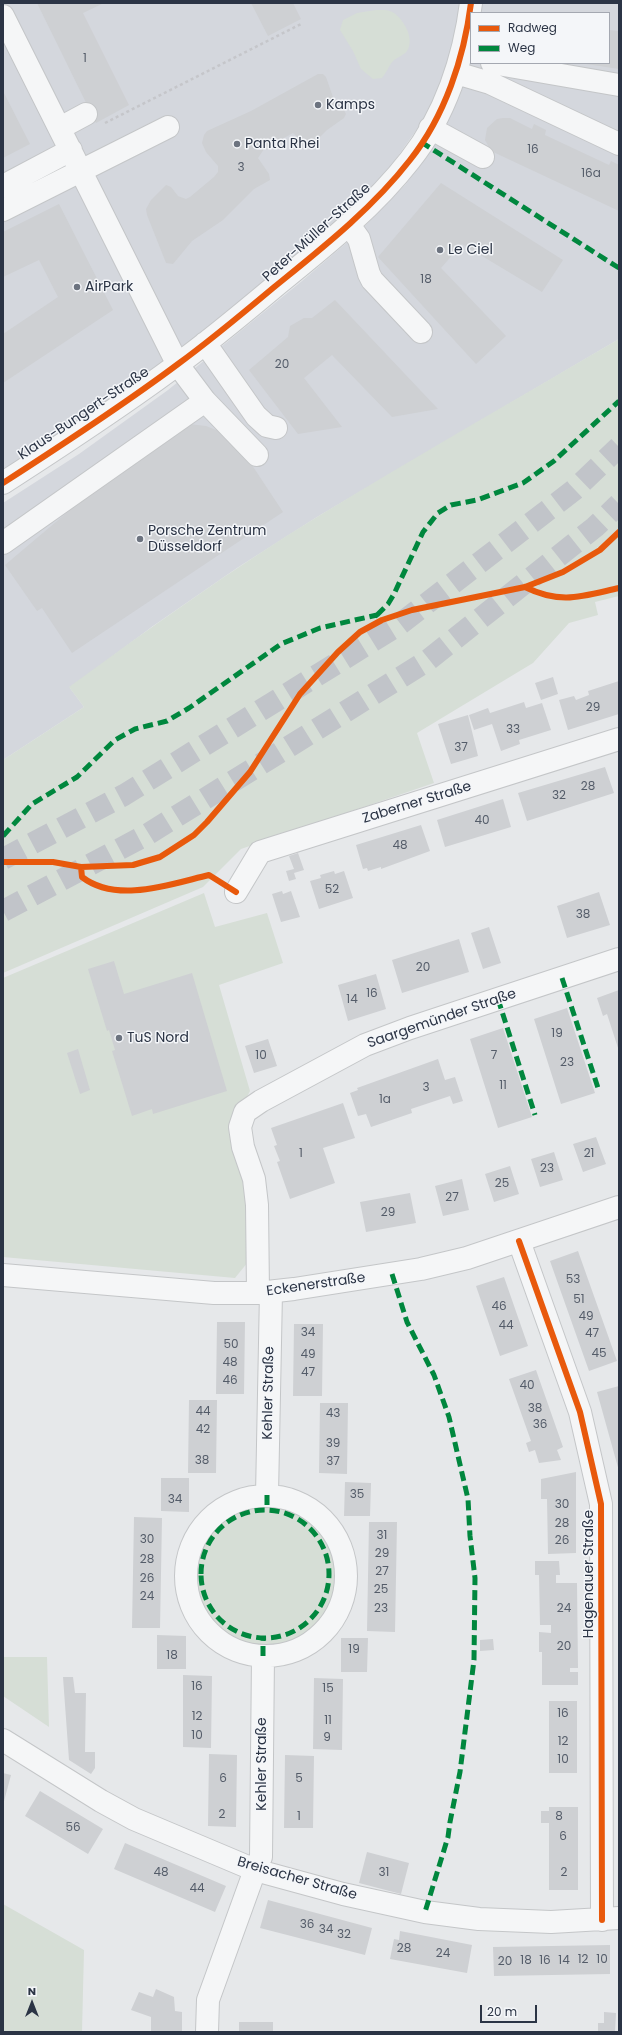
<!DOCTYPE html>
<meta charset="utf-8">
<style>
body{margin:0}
#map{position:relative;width:622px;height:2035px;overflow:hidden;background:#e6e8ea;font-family:Poppins,sans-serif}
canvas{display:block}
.frame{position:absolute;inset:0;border:4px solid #2b3445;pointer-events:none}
.legend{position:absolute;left:470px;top:12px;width:140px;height:52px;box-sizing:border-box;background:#f4f6f9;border:1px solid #a4a8b1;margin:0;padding:5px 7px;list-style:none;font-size:12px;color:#2b3445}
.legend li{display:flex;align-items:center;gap:8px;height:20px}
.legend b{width:20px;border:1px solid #a4a8b1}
.north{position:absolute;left:12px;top:1983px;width:40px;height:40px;-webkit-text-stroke:3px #f4f6f9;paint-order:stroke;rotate:0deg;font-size:11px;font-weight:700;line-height:16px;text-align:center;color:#2b3445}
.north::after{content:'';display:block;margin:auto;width:14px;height:18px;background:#2b3445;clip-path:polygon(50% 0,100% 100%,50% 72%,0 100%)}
.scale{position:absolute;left:480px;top:2005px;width:57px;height:18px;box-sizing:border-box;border:2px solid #2b3445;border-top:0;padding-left:5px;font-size:12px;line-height:14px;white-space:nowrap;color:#2b3445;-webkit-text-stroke:3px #f4f6f9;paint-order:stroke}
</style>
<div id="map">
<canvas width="622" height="2035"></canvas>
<div class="frame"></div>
<ul class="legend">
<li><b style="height:5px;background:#e8590c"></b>Radweg</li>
<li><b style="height:5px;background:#00873e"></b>Weg</li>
</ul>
<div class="north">N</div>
<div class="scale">20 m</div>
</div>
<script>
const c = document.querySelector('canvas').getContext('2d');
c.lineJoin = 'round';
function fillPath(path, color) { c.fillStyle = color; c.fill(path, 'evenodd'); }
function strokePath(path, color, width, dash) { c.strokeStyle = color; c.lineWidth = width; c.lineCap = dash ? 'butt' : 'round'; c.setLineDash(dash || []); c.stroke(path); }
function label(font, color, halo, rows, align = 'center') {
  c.font = font + ' Poppins,sans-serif'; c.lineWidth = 3; c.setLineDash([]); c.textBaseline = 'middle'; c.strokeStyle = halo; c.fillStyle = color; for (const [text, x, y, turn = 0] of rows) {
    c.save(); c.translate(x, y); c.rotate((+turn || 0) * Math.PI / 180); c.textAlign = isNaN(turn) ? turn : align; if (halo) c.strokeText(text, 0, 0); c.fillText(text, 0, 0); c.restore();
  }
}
fillPath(new Path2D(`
 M3,3H464L453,65L429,112L391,166L355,205L320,238L185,350L3,477Z
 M478,3H619V339L317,517L237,568L153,626L70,688L84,707L3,760V503L79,454L168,390L302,281L358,233L406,184L442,135L464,80L471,47V63H609V13H478Z`), '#d4d7dd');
fillPath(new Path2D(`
 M376,10C382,10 388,9 394,13C404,20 415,39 407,51C404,55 398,57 394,60C389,65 387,72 382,78L373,79L361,69L353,51L340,30L343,20L357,13Z
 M619,339V596L595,602L598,615L569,623L533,663L417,733L434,783L241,849L203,887L3,973V760L84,707L69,687C150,628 232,569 317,517C417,456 518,398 619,339Z
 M204,893L215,927L267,913L283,963L219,985L250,1091L233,1125L245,1179L248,1262L235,1278L3,1257V978Z
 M194 1574a71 71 0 1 1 142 0a71 71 0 1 1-142 0Z
 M3,1657H47L49,1727L3,1696Z
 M3,1904L84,1950L82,2032H3Z`), '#d6ded6');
fillPath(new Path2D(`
 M37,3H104L83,13L129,105L96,123Z
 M251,3H293L301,19L268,36Z
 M609,30L619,31V69L586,64L609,63Z
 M318,74H323L326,77L334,100L344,110L346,114L344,118L327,130L309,148L293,133L264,149L258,158L269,174L270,180L254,189L223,220L192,241L173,264L166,263L147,215L146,209L151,200L166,185L171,187L178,196L186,199L190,197L214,177L218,172V166L206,152L202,143L204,135L207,131L251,111Z
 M3,91L30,144L3,158Z
 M503,118H510L532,129L534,124L546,130L545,135L609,165L611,161L619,165V211L491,151L485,140L487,128L497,119Z
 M441,183L563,260L542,292L462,244L441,268L506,336L476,364L378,257Z
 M59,204L113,310L3,383V334L58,297L39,260L3,277V232Z
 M335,300L438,409L392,417L332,355L304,378L342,427L298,434L249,370L288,337L290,326L304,318H312Z
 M189,424L206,426L221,432L242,450L283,512L72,653L42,608L37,611L5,565L128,461Z
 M553,677L558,694L541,700L535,683Z
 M619,681V714L568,730L559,700L574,696L576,700L589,695L588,691Z
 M524,702L526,708L542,703L551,730L519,740L520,744L501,751L492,724L474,730L469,715L488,708L490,713Z
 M468,715L478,756L451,764L438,724Z
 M605,767L614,793L527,821L518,793Z
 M503,799L511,827L445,847L437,820Z
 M421,825L430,851L381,869V867L368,871L367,868L363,869L356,845Z
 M298,853L304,870L294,873L296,879L289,881L286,871L294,869L289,856Z
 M334,871L335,874L344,871L353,898L319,909L310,881L321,878L320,875Z
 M282,891L283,894L291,891L300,917L281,922L272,894Z
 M599,892L610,925L567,938L557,906Z
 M489,927L501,963L483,969L471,933Z
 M459,939L469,972L402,993L392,960Z
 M114,961L124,994L192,973L227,1091L153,1114L152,1109L132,1116L112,1051L115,1050L109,1030L107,1031L88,969Z
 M376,974L386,1009L348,1021L338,985Z
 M619,990V1051L607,1014L603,1016L597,998Z
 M567,1008L595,1093L561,1104L534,1019Z
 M503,1028L532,1117L498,1128L470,1039Z
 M268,1039L277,1066L254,1073L245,1046Z
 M78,1049L90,1090L80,1094L67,1053Z
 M438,1059L445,1080L455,1077L463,1101L453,1104L450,1096L411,1109L412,1113L371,1127L366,1114L358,1116L350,1093L358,1090L357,1088Z
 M343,1103L355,1138L323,1148L335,1183L290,1199L277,1162L280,1161L274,1146L277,1145L271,1128Z
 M596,1137L606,1164L583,1172L573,1144Z
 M554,1152L563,1180L540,1187L531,1159Z
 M510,1166L519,1194L494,1202L485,1174Z
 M462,1179L469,1210L443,1216L435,1186Z
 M410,1193L416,1223L366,1232L360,1202Z
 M578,1251L617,1361L589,1371L550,1261Z
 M504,1277L528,1346L500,1356L476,1286Z
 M217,1322H245L244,1394H216Z
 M294,1324H323L322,1396H293Z
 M536,1370L563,1447L557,1450L561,1460L539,1463L535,1450L529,1452L526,1443L531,1441L509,1379Z
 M619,1386V1471L597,1392Z
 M189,1400H217L216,1473H188Z
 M320,1403H348L347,1474L319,1473Z
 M576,1472V1553L548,1554L547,1499H541V1479Z
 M161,1478H189V1512L161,1511Z
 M345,1482L371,1483L370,1516H344Z
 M134,1517L162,1518L160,1628H132Z
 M369,1522H397L395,1632L367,1631Z
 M535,1561H559L560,1575H556V1583H577L578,1668H570V1672H578V1685H542V1652H539V1632L551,1633V1625H540L539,1575H535Z
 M157,1635L186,1636V1669H157Z
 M341,1638H368L367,1672H341Z
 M493,1639L494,1650L480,1651V1640Z
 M183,1675L212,1676L211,1748L183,1747Z
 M63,1677H73L75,1693H86L85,1752H95V1768L91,1774L69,1760Z
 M314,1678L343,1679L342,1750L313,1749Z
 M549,1701H577V1773H549Z
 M209,1754L237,1755L236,1827L208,1826Z
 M285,1755L314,1756L313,1828H284Z
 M3,1773L11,1775L3,1805Z
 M40,1791L103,1829L88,1854L25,1816Z
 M549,1807H578V1890H549V1823H541V1811H549Z
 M125,1843L226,1886L215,1912L114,1869Z
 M367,1852L409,1863L401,1894L359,1883Z
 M268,1900L372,1928L365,1955L260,1928Z
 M400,1931L472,1945L467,1973L390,1959L394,1939L399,1940Z
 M610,1945V1974L494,1976L493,1947Z
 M156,1989L174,1997L175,2011L182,2012V2032H151V2017L131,2010L139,1992L153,1997Z
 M604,2012L616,2013L615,2032H598V2023H604Z
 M239,2022H273V2032H239Z`), '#ced0d3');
strokePath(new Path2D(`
 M3,859L124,795L400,624L574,490L619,447
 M3,911L148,834L427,661L595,527L619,504`), '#c1c4c9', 22, [22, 11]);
const minor = new Path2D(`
 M3,16L178,365L205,401L257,455
 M492,63L619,85
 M456,73L490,83L619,144
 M60,128L86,114
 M430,128L483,157
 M3,186L71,150
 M3,210L168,127
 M349,225L359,239L369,274L372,280L421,332
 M205,343L256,416L267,426L276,428
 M3,483C62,445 122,406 178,364C211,340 242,314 273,288C321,249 372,209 410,160C445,116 464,58 471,3
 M3,543L205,401
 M236,892L260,852L619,739
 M519,1241L580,1412L601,1504L602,1920
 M3,1275L214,1293H258L294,1289L421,1269L467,1258L619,1207
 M258,1293L257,1205L254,1179L243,1147L240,1127L245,1112L261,1101L365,1045L410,1028L619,959
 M267,1495L271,1292
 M186 1576a80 80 0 1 1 160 0a80 80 0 1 1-160 0Z
 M3,1740L101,1801L134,1819L255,1870L343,1894L425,1912L479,1919L551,1922L619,1918
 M207,2032L208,2000L255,1870L261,1857L263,1656`);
strokePath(minor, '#c4c6c8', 24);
strokePath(new Path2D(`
 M105,123L303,23`), '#c5c6ca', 2.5, [3, 3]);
strokePath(minor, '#f5f6f7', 22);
strokePath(new Path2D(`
 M421,142L619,268
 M377,615L388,604L394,594L423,532L438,513L451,505L477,500L523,483L554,461L619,401
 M3,836L32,804L77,777L115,740L135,729L167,721L189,708L281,644L320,628L377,615L382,620
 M562,978L599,1091
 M498,999L535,1115
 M392,1274L407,1322L434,1375L449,1417L468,1499L470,1536L475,1578L474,1660L460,1772L450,1822L448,1837L425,1912
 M267,1495V1509
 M201 1574a64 64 0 1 1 128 0a64 64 0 1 1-128 0Z
 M263,1656V1638`), '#00873e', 5, [10, 5]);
strokePath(new Path2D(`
 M3,483C62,445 122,406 178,364C211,340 242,314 273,288C321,249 372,209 410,160C445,116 464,58 471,3
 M525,587C561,605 583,596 619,588
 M3,862H53L81,867L133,865L160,857L194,835L207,822L250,772L300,694L338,652L360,632L382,620L412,610L525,587L563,572L600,550L619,532
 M81,867L82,877C117,904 171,884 209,875L236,892
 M519,1241L580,1412L601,1504L602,1920`), '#e8590c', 6);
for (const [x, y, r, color] of [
 [318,105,4,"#6c737f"],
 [237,144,4,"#6c737f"],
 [440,250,4,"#6c737f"],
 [77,287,4,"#6c737f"],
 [140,539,4,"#6c737f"],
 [119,1038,4,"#6c737f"]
]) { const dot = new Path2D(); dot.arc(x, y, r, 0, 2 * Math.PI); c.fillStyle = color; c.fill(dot); strokePath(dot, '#f4f6f9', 1.5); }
label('12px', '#545c69', null, [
 ["1",85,59],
 ["16",533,150],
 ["3",241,168],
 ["16a",591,174],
 ["18",426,280],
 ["20",282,365],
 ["29",593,708],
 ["33",513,730],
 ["37",461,748],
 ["28",588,787],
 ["32",559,796],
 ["40",482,821],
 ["48",400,846],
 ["52",332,890],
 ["38",583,915],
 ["20",423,968],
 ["16",372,994],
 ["14",352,1000],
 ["19",557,1034],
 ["10",261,1056],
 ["7",494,1056],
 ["23",567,1063],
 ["11",503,1086],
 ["3",426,1088],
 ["1a",385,1100],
 ["1",301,1154],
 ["21",589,1154],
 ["23",547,1169],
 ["25",502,1184],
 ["27",452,1198],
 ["29",388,1213],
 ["53",573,1280],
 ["51",579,1300],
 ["46",499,1307],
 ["49",586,1317],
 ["44",506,1326],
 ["34",308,1333],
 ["47",592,1334],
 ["50",231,1345],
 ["45",599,1354],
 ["49",308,1355],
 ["48",230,1363],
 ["47",308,1373],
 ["46",230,1381],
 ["40",527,1386],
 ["38",535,1409],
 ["44",203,1412],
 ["43",333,1414],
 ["36",540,1425],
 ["42",203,1430],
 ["39",333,1444],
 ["38",202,1461],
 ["37",333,1462],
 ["35",357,1495],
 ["34",175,1500],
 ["30",562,1505],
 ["28",562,1524],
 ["31",382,1536],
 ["30",147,1540],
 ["26",562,1541],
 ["29",382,1554],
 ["28",147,1560],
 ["27",382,1572],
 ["26",147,1579],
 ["25",381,1590],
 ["24",147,1597],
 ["23",381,1609],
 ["24",564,1609],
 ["20",564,1647],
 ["19",354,1650],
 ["18",172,1656],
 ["16",197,1687],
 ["15",328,1689],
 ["16",563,1714],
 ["12",197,1717],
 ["11",328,1721],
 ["10",197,1736],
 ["9",327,1738],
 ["12",563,1742],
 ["10",563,1760],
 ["6",223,1779],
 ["5",299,1779],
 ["2",222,1815],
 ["1",299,1817],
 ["8",559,1817],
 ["56",73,1828],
 ["6",563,1837],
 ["48",161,1873],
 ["31",384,1873],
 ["2",564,1873],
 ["44",197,1889],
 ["36",307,1925],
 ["34",326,1930],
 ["32",344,1935],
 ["28",404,1949],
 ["24",443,1954],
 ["12",583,1960],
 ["10",602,1960],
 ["18",526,1961],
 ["16",545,1961],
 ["14",564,1961],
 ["20",505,1962]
]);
label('14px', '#2b3445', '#f4f6f9', [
 ["Kamps",326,105],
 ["Panta Rhei",245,144],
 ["Le Ciel",448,250],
 ["AirPark",85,287],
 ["Porsche Zentrum",148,531],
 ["Düsseldorf",148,547],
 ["TuS Nord",127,1038]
], 'left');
label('14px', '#2b3445', '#f4f6f9', [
 ["Peter-Müller-Straße",317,233,-42],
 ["Klaus-Bungert-Straße",84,414,-34],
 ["Zaberner Straße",417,803,-17],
 ["Saargemünder Straße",442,1019,-19],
 ["Eckenerstraße",316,1285,-8],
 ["Kehler Straße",269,1393,-89],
 ["Hagenauer Straße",589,1574,-90],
 ["Kehler Straße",262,1764,-90],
 ["Breisacher Straße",297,1879,16]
]);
</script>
